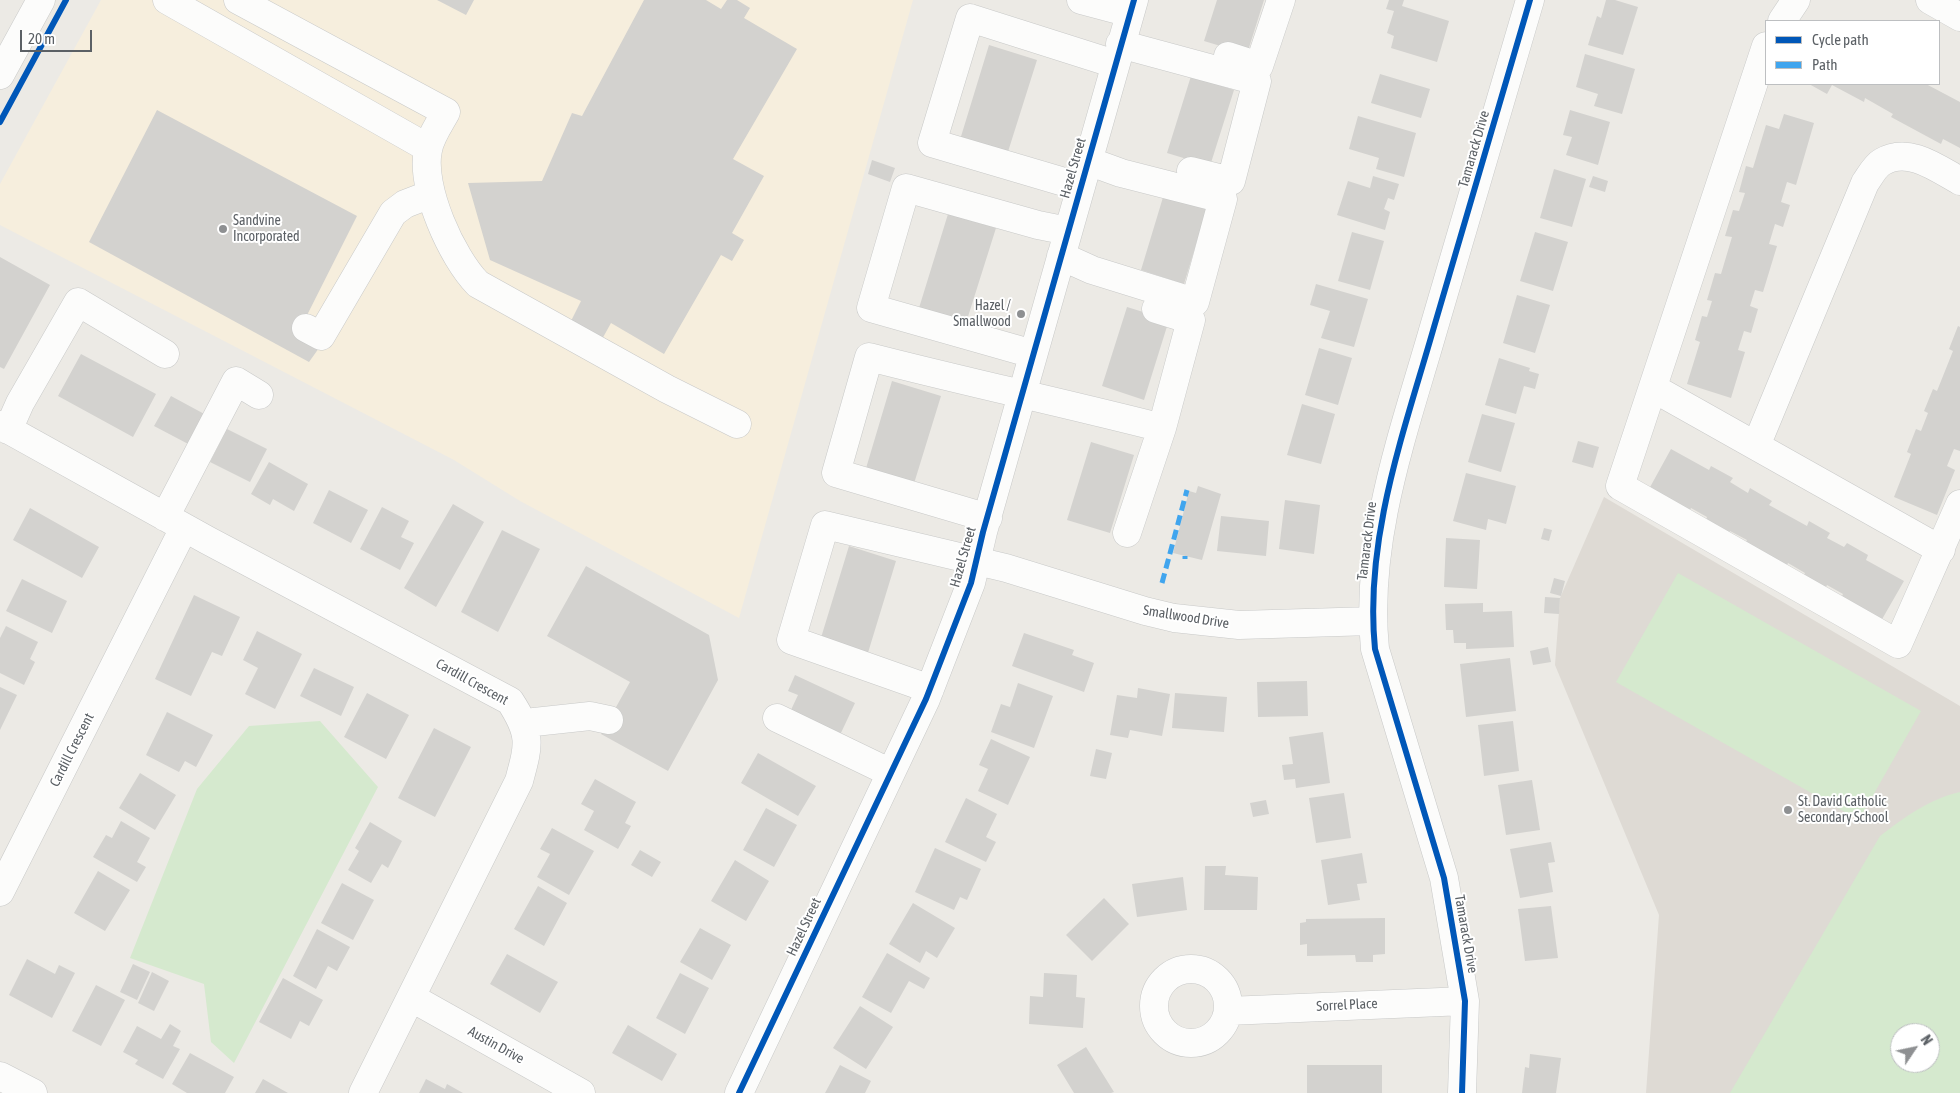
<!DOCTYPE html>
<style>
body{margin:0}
#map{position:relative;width:1960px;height:1093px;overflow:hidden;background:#eceae5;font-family:"Asap Condensed",sans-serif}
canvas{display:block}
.legend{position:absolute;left:1765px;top:20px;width:175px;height:65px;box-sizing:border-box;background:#fff;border:1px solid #bdbfc1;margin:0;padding:6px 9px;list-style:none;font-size:15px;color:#5b6065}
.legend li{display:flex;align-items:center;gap:10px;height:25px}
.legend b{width:25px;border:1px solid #bdbfc1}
.north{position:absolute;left:1890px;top:1023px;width:50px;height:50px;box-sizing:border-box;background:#fff;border:1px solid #bdbfc1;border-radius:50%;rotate:56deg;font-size:14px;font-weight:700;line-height:20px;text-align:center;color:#5b6065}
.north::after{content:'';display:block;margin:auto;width:18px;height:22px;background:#8e9092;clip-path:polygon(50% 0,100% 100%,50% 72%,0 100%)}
.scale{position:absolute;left:20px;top:30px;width:72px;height:22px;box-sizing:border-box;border:2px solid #5b6065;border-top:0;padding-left:6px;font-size:15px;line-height:18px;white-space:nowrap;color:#5b6065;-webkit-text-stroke:4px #fff;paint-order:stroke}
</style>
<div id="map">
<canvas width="1960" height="1093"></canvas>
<ul class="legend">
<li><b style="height:6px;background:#0057b8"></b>Cycle path</li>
<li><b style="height:6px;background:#40a5ee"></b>Path</li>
</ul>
<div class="north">N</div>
<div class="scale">20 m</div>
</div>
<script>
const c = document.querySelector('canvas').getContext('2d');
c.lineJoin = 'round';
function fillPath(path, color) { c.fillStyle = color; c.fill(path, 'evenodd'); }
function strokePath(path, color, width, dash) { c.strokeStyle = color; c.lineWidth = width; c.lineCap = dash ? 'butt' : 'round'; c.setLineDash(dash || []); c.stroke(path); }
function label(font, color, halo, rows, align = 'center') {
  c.font = font + ' "Asap Condensed",sans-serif'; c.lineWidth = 4; c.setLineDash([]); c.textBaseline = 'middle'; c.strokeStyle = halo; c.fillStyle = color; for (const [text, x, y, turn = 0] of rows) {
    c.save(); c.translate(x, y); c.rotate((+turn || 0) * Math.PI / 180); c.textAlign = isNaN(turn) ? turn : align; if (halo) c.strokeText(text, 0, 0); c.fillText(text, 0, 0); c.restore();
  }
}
fillPath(new Path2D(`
 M101,0H913L739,618L520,501L454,460L0,225V184Z`), '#f6eedd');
fillPath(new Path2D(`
 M1604,497L1960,706V1093H1646L1659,915L1555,665L1560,598ZM1900,1033H1930V1063H1900Z`), '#dedad4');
fillPath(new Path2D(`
 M1678,573L1921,711L1859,820L1616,682Z
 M320,721L378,787L234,1063L211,1042L204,984L130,958L197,789L249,726Z
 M1960,792V1093H1730L1880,836C1905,817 1929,799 1960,792ZM1900,1033H1930V1063H1900Z`), '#d5e9ce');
fillPath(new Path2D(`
 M437,0H474L466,15Z
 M644,0H706L721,9L727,0H737L750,8L744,18L797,49L733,159L764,176L732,233L744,240L732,261L721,255L664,354L611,323L601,341L570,323L581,301L490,260L468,183L542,181L572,113L582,116Z
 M1217,0H1264L1247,54L1204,41Z
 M1389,0H1404L1402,6L1449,21L1437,62L1391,48L1394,36L1387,33L1394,11L1386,9Z
 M1606,0H1615L1638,7L1623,55L1588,45L1597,16L1601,18Z
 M989,45L1037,60L1006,158L959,143Z
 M1585,54L1635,69L1622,114L1594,106L1598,94L1576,87Z
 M1380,74L1430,89L1421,118L1371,103Z
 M1191,76L1234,90L1210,166L1167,153Z
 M1809,84H1926L1960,102V148L1943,139L1941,144L1891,117L1893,114L1865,98L1864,102L1832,85L1827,94Z
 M157,110L357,216L297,335L319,348L309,362L89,242Z
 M1570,110L1610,122L1598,165L1566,155L1572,137L1563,135Z
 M1784,114L1814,123L1796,185L1787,182L1781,202L1790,205L1783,227L1775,224L1769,244L1777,246L1763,292L1755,290L1750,306L1758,309L1751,333L1744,331L1738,350L1745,352L1731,398L1687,384L1700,342L1695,340L1702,316L1707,317L1712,301L1707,300L1715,273L1721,274L1732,237L1725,236L1733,210L1739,211L1745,193L1739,192L1746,166L1753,168L1766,125L1779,129Z
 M1358,116L1416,133L1404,177L1376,169L1379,158L1349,149Z
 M872,160L895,168L890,182L868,174Z
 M1554,169L1586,179L1572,227L1540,218Z
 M1373,176L1399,184L1394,200L1388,198L1384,209L1390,212L1385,230L1337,215L1348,181L1370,188Z
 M1593,176L1608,181L1605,192L1589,187Z
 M1164,194L1207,208L1184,284L1141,270Z
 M948,214L996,228L966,323L919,308Z
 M1352,232L1384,241L1370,290L1338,281Z
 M1535,232L1568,242L1553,291L1520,281Z
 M0,257L50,285L4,369L0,367Z
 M1316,284L1368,299L1354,347L1321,338L1330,311L1310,305Z
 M1517,295L1550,305L1535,353L1503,343Z
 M1127,307L1169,320L1144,400L1102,386Z
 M1958,326L1960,327V451L1954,449L1947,466L1955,470L1937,515L1894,497L1911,454L1907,452L1916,429L1921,431L1928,413L1924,411L1933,389L1937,391L1953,351L1949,349Z
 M1319,348L1352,358L1338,405L1305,395Z
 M81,354L156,394L133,437L58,396Z
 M1499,358L1530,368L1529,371L1539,374L1535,389L1524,386L1516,414L1485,405Z
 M892,381L941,396L912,490L864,475Z
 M171,396L208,416L192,446L154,426Z
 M1302,404L1335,414L1321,464L1287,455Z
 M1482,414L1515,423L1501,472L1468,462Z
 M227,429L267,449L250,482L210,462Z
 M1578,441L1599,447L1593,468L1572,462Z
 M1091,442L1134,455L1110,533L1067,520Z
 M1671,449L1709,470L1711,466L1733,478L1730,482L1748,493L1750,488L1772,501L1769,505L1807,526L1809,521L1830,533L1827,538L1844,547L1847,543L1868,555L1866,560L1904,581L1881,621L1841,598L1843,594L1827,585L1825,589L1803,577L1805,573L1788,563L1786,567L1745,544L1747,540L1730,531L1728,534L1706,521L1707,517L1691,508L1689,512L1649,489Z
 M269,462L308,484L294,511L273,499L270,505L251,494Z
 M1466,473L1516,486L1506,524L1488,519L1486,530L1453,521Z
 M1198,486L1221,494L1202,560L1173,553L1189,491L1196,493Z
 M329,490L368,510L351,543L313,523Z
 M1285,500L1320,505L1314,554L1279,549Z
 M453,504L484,522L436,607L404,588Z
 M382,507L409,521L401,537L414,543L400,570L360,549Z
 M30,508L99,547L82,578L13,540Z
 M1221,516L1269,521L1266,556L1217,551Z
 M1544,528L1552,530L1549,541L1541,539Z
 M502,530L540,549L498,632L461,612Z
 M1446,538L1480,540L1477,589L1444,587Z
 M849,546L896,561L867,656L820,641Z
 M586,566L709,635L718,680L668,771L601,734L630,682L547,636Z
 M1554,578L1565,581L1561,596L1550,593Z
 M22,579L67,601L52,633L6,611Z
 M194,595L240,617L222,656L212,652L191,696L155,679Z
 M1545,597L1560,598L1559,614L1544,613Z
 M1483,603V612L1512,611L1514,647L1466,649V643H1454L1453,630H1446L1445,604Z
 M6,626L38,642L30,659L35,662L24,685L0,673V638Z
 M257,631L302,654L275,709L245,694L258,668L243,660Z
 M1024,633L1074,650L1072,655L1094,663L1084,692L1012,666Z
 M1548,647L1551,662L1533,665L1530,651Z
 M1510,658L1516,711L1466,717L1460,664Z
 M314,668L354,687L341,716L300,696Z
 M795,675L855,703L840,735L790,712L798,695L788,691Z
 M1307,681L1308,716L1258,717L1257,682Z
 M1018,683L1053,696L1034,748L991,732L1001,704L1010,707Z
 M0,687L17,695L0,730Z
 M1138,688L1170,694L1162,736L1130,730L1128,738L1110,735L1117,695L1137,698Z
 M367,693L409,715L386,759L344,737Z
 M1175,693L1227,697L1224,732L1172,728Z
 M167,712L213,735L196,767L185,761L179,772L146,755Z
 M1513,721L1519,771L1484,776L1478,725Z
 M434,728L471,747L435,817L398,798Z
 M1323,732L1330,783L1296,788L1295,779L1284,780L1282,765L1293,764L1289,737Z
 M991,739L1030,757L1008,805L978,791L988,769L979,765Z
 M1096,749L1112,753L1106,779L1090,776Z
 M758,753L816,786L798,816L741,783Z
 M140,773L176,795L155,830L119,808Z
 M595,779L636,802L625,823L631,826L618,849L584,830L594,811L581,804Z
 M1532,780L1540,830L1506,835L1498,785Z
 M1344,793L1351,838L1316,843L1309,798Z
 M966,798L997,814L986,837L996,842L986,862L945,842Z
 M1266,800L1269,814L1253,817L1250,803Z
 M766,808L797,825L774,867L743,850Z
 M121,821L150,838L137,862L146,867L137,882L93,857L106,835L112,838Z
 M370,822L402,841L388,868L382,864L371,883L348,870L359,851L355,848Z
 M552,828L594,851L569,895L537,877L550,854L540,849Z
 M1551,842L1555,862L1548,863L1553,892L1520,898L1510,849Z
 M935,848L981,869L967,900L960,897L954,910L915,892Z
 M640,850L661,862L652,877L631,865Z
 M1362,853L1367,883L1357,884L1360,900L1328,905L1321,860Z
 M735,860L769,881L746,921L711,901Z
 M1205,866H1226L1225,875L1258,877L1257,910H1204Z
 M98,871L130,890L105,931L74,913Z
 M1183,877L1187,910L1137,917L1132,884Z
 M342,883L374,900L353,940L321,923Z
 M538,886L567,903L544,946L514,929Z
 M1104,898L1129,924L1092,961L1066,935Z
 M913,903L955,928L937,958L926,951L920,963L889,944Z
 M1551,906L1558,958L1525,961L1518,909Z
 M1385,918V954L1373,955V962H1356L1355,955L1307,956V944L1300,945V923L1306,922V919Z
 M700,928L731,945L712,980L680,962Z
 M317,929L350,947L337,971L328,966L316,989L293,976Z
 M887,953L930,978L924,989L909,981L891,1013L862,997Z
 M507,954L558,982L540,1013L490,984Z
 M27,959L55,974L59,965L75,973L52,1018L9,995Z
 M133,964L150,972L137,1000L120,992Z
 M152,972L169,981L154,1011L138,1003Z
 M680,973L709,988L685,1034L656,1018Z
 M1044,973L1077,975L1076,997L1085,998L1083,1028L1029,1024L1030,996L1043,997Z
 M283,978L323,1000L309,1026L300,1021L291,1039L259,1022Z
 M96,985L125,1000L101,1046L72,1031Z
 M860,1006L893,1027L866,1069L833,1048Z
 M170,1024L181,1031L173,1046L180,1049L163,1079L135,1064L138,1060L123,1052L137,1026L161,1039Z
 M628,1025L677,1054L662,1081L612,1053Z
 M1086,1047L1114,1092L1111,1093H1074L1057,1065Z
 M190,1053L234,1077L225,1093H187L172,1084Z
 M1530,1054L1561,1058L1556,1093H1522L1525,1067L1529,1068Z
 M840,1065L871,1081L865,1093H825Z
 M1307,1065H1382V1093H1307Z
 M263,1079L288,1093H255Z
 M426,1079L445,1089L447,1084L463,1093H419Z`), '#d3d2cf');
const minor = new Path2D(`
 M167,0L428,148
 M238,0L446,112C440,123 430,137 428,150C420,187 452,258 478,284L667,389L737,424
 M1081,0L1130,13
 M1930,0L1960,17
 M1782,21L1796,0
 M1120,44L1257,81L1231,181L1191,171
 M1766,46L1620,486L1898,644L1960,504
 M1228,56L1259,66L1281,0
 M0,75L41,0
 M1081,187L932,143L970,18L1115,64
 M1061,256L1092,270L1195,302L1223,199L1121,173L1088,161
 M306,328L321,336L393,213L405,204L431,194
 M1033,354L871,308L906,188L1038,225L1068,231
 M1653,388L1941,550
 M0,425L207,540L510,701C532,735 529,744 519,781L363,1093
 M8,430L20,403L78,302L165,354
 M1756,446L1865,183C1870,176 1875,166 1882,162C1908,146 1937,168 1960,181
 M165,517L236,381L259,395
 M988,518L836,473L869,357C966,382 1064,403 1162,428
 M1127,533L1162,428L1191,320L1156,309
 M930,689L791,640L825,525L1006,568L1145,611L1174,618L1239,625L1372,621
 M777,718L891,773
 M525,723L590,716L609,720
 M0,892L184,528
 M1154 1006a37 37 0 1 1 74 0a37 37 0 1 1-74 0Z
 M412,998L581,1093
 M1228,1011L1465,1001
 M0,1076L33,1093
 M739,1093L926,699L971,583L983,532L1134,0
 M1462,1093L1465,1001L1444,878L1375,649C1364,539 1404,432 1434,327C1466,218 1498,109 1530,0`);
strokePath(minor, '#c8c9c8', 29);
strokePath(minor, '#fcfcfb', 28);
strokePath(new Path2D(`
 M1185,559V556
 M1162,583L1187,490`), '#40a5ee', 5, [10, 5]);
strokePath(new Path2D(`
 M0,122L66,0
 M739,1093L926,699L971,583L983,532L1134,0
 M1462,1093L1465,1001L1444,878L1375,649C1364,539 1404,432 1434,327C1466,218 1498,109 1530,0`), '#0057b8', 6);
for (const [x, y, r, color] of [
 [223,229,5,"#8e9092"],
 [1021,314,5,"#8e9092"],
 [1788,810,5,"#8e9092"]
]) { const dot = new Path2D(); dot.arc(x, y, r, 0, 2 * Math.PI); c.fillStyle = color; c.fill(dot); strokePath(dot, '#fff', 2); }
label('14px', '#5b6065', '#fff', [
 ["Tamarack Drive",1474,149,-74],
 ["Hazel Street",1073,168,-74],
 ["Tamarack Drive",1367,541,-83],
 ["Hazel Street",963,557,-74],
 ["Smallwood Drive",1186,617,9],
 ["Cardill Crescent",472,682,29],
 ["Cardill Crescent",72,750,-63],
 ["Hazel Street",804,927,-65],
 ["Tamarack Drive",1466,934,80],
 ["Sorrel Place",1347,1005,-3],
 ["Austin Drive",496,1045,29]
]);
label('14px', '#5b6065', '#fff', [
 ["Sandvine",233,221],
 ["Incorporated",233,237],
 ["Hazel /",1011,306,"right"],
 ["Smallwood",1011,322,"right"],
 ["St. David Catholic",1798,802],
 ["Secondary School",1798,818]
], 'left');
</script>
